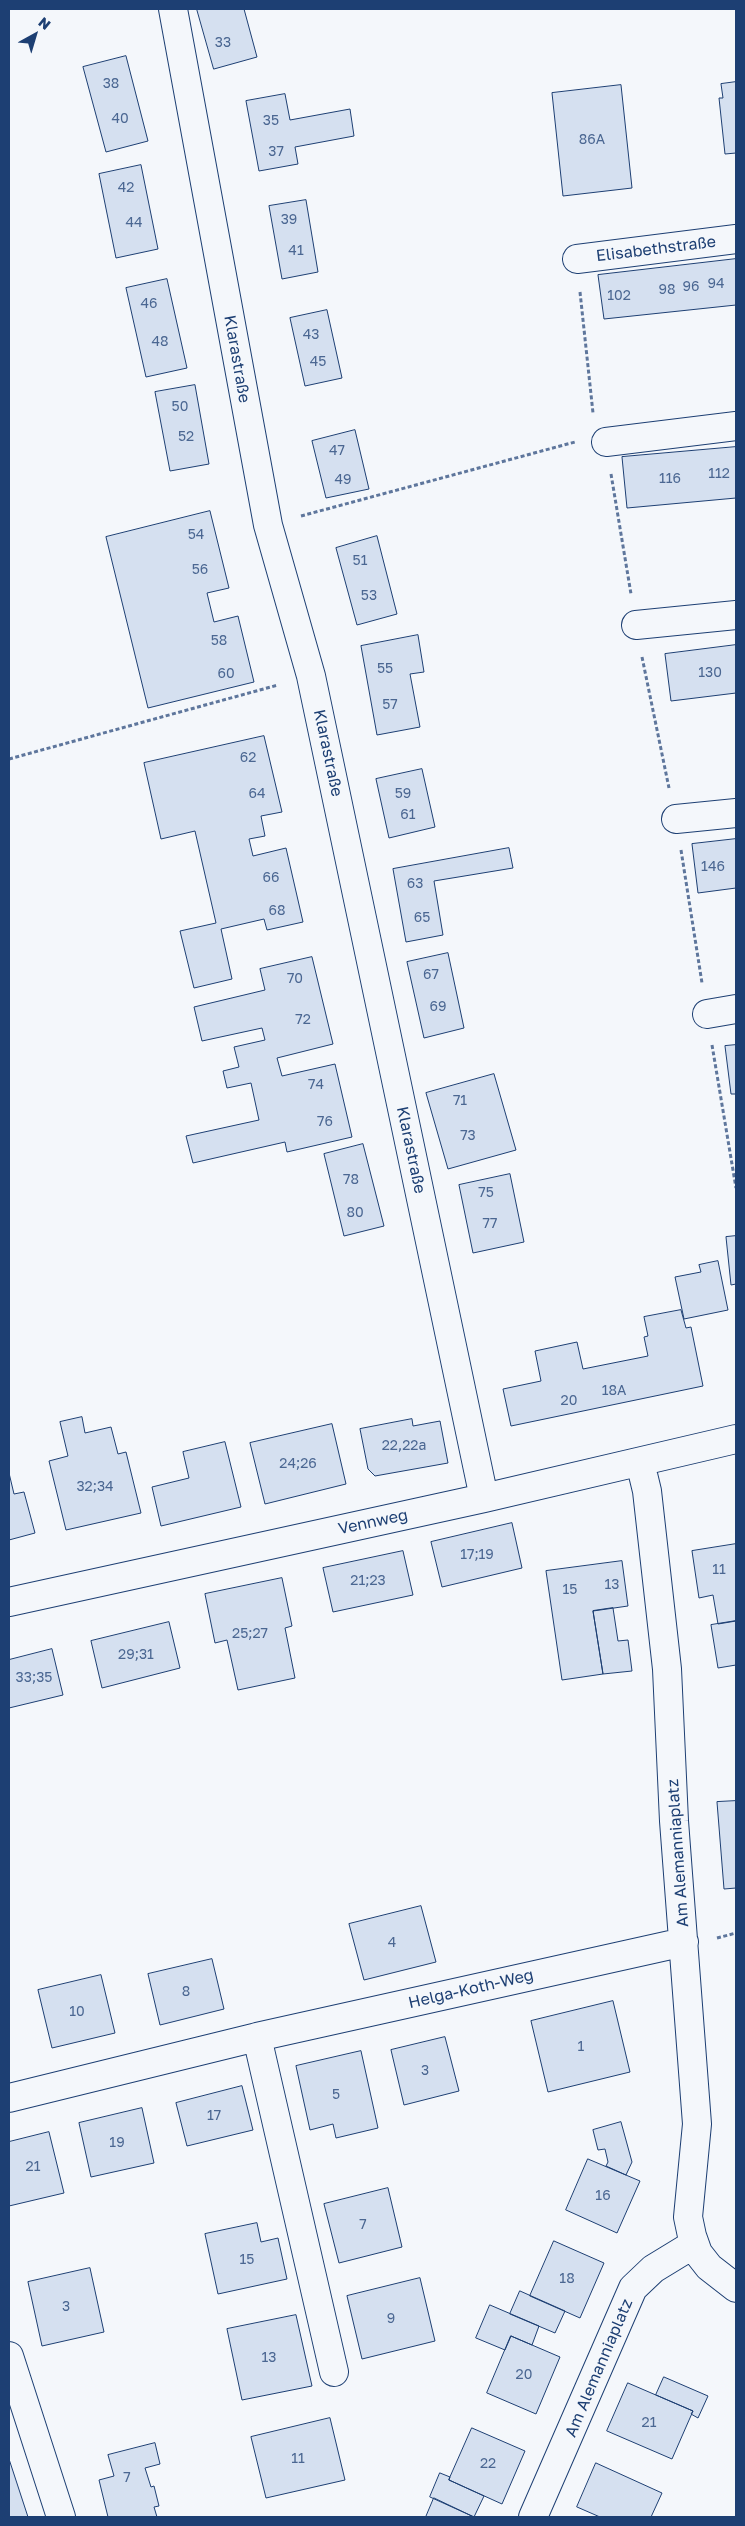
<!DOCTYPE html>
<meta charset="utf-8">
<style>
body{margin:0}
#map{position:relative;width:745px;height:2526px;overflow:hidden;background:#f4f7fb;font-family:"Golos Text",sans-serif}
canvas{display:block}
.frame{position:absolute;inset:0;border:10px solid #1d3f73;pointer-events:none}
.north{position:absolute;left:10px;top:10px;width:50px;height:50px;-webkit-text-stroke:4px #f4f7fb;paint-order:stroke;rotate:39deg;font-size:14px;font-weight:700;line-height:20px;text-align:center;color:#1d3f73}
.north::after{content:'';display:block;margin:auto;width:18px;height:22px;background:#1d3f73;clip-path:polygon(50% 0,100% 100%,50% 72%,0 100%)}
</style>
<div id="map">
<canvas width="745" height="2526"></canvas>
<div class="frame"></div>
<div class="north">N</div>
</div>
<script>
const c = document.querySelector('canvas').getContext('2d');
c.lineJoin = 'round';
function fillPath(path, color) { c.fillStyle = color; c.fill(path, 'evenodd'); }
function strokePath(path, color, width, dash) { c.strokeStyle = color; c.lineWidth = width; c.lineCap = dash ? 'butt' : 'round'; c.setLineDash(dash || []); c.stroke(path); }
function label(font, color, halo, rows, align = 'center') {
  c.font = font + ' "Golos Text",sans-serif'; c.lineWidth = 4; c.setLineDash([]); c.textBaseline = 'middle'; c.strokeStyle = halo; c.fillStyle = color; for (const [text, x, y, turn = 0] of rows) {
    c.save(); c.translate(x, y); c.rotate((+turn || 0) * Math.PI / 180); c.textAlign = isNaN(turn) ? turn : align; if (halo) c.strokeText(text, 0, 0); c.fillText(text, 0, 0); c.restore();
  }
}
const building = new Path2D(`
 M197,9H244L257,57L214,69Z
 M126,56L148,141L106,152L83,67Z
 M736,82V153L725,154L719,98H723L721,84Z
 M621,85L632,188L563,196L552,93Z
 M285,94L290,120L350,109L354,136L295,147L298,164L259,171L246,101Z
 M141,165L158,249L116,258L99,174Z
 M306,200L318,272L282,279L269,206Z
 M736,259V305L604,319L598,275Z
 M167,279L187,368L146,377L126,288Z
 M327,310L342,378L305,386L290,318Z
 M195,385L209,464L170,471L155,392Z
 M355,430L369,489L326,498L312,441Z
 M736,447V498L627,508L622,457Z
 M210,511L229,588L207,593L214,622L238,616L254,682L148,708L106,537Z
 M377,536L397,614L357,625L336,548Z
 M418,635L424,672L410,674L420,727L377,735L361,646Z
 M736,645V693L671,701L665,654Z
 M264,736L282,812L261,816L265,836L249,839L253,856L286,848L303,922L267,930L264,919L221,929L232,979L194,988L180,931L216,923L195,831L161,839L144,763Z
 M422,769L435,827L389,838L376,779Z
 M736,839V888L698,893L692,844Z
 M509,848L513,868L434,881L443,935L406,942L393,869Z
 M448,953L464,1028L424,1038L407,962Z
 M312,957L333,1044L277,1058L282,1076L335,1064L352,1137L287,1152L285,1142L193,1163L186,1136L259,1120L251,1083L227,1088L223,1071L239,1067L234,1047L265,1040L262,1028L202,1041L194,1007L265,990L260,969Z
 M736,1045V1094H731L725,1046Z
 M494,1074L516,1150L448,1169L426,1093Z
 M363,1144L384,1226L344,1236L324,1154Z
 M510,1174L524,1242L473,1253L459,1185Z
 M736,1236V1284L731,1285L726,1237Z
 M718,1261L728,1310L684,1319L675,1277L701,1272L699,1265Z
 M681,1310L686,1328L691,1327L703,1386L511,1426L503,1389L541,1381L535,1351L577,1342L583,1369L648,1356L644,1337L648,1336L644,1317Z
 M82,1417L85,1433L111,1427L118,1454L126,1452L141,1513L66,1530L49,1461L68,1456L60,1422Z
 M412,1419L413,1426L440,1421L448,1463L375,1476L368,1469L360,1429Z
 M332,1424L346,1484L265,1504L250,1443Z
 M225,1442L241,1507L161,1526L152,1487L189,1478L183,1452Z
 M9,1473L14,1494L24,1492L35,1533L9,1540Z
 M512,1523L522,1568L442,1587L431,1542Z
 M736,1544V1621L718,1624L713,1595L699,1598L692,1551Z
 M403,1551L413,1595L333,1612L323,1568Z
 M622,1561L628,1606L593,1611L603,1674L562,1680L546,1571Z
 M282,1578L292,1626L285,1628L295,1678L238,1690L227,1640L215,1643L205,1594Z
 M613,1608L618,1641L628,1640L632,1671L603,1674L593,1611Z
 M736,1621V1665L718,1668L711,1625Z
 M169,1622L180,1668L102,1688L91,1641Z
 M52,1649L63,1695L9,1708V1660Z
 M736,1801V1888L724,1889L717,1802Z
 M421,1906L436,1962L364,1980L349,1924Z
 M212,1959L224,2009L160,2025L148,1974Z
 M101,1975L115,2033L52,2048L38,1990Z
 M613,2001L630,2072L548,2092L531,2021Z
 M445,2037L459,2091L404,2105L391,2050Z
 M361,2051L378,2128L336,2138L333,2124L310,2130L296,2066Z
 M242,2086L253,2130L187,2146L176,2103Z
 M142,2108L154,2163L91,2177L79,2123Z
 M621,2122L632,2162L626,2175L606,2166L608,2162L605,2149L598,2150L593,2130Z
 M49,2132L64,2193L9,2206V2142Z
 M588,2159L640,2181L617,2233L566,2210Z
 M388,2188L402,2247L339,2263L324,2204Z
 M257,2223L261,2242L278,2238L287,2279L218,2294L205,2234Z
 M554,2241L604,2263L580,2318L530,2296Z
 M90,2268L104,2332L42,2346L28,2282Z
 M420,2278L435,2341L362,2359L347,2296Z
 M520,2291L565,2311L555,2333L510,2314Z
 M490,2305L539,2326L532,2345L511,2336L505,2350L476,2338Z
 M296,2315L312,2386L242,2400L227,2329Z
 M511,2336L560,2357L536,2414L487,2393Z
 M664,2377L708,2396L698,2418L691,2414L693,2411L656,2395Z
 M628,2383L693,2411L672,2459L607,2431Z
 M330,2418L345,2480L266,2498L251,2437Z
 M472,2428L525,2451L502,2504L449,2480Z
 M155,2443L160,2464L145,2468L151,2487L154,2486L159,2506L154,2507L157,2517H108L99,2480L114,2476L108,2455Z
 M9,2459L28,2517H9Z
 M596,2463L662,2493L651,2517H600L577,2507Z
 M440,2473L450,2477L449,2480L484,2496L474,2517L430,2497Z
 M434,2498L474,2517H476H426Z`);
fillPath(building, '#d5e0f0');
strokePath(building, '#1d3f73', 1);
const minor = new Path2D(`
 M173,9L268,525L311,676L484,1498
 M577,259L736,239
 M606,442L736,426
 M636,625L736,615
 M676,819L736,813
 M707,1014L736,1009
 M640,1462L647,1491L667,1669L674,1821L697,2124L688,2217L692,2236L698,2253L709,2267L736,2288
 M9,1602L484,1498L736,1439
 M257,2037L334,2372
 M9,2098L257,2037L684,1942
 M9,2356L61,2517
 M533,2517L633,2288L653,2269L694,2244`);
strokePath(minor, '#1d3f73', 30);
strokePath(new Path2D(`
 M580,292L593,413
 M611,474L631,594
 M301,516L575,442
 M642,657L669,788
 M9,759L278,685
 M681,850L702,983
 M712,1045L736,1188
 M717,1938L736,1933`), '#5e769c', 3, [4, 2.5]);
strokePath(minor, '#f4f7fb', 28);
label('14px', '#4b6792', null, [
 ["33",223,43],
 ["38",111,84],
 ["40",120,119],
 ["35",271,121],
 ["86A",592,140],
 ["37",276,152],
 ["42",126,188],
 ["39",289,220],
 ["44",134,223],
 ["41",296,251],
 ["94",716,284],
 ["96",691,287],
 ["98",667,290],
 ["102",619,296],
 ["46",149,304],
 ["43",311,335],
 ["48",160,342],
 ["45",318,362],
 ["50",180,407],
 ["52",186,437],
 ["47",337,451],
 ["112",719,474],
 ["116",670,479],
 ["49",343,480],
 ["54",196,535],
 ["51",360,561],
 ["56",200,570],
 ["53",369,596],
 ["58",219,641],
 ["55",385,669],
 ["130",710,673],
 ["60",226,674],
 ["57",390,705],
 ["62",248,758],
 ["64",257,794],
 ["59",403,794],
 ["61",408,815],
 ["146",713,867],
 ["66",271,878],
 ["63",415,884],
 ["68",277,911],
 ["65",422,918],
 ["67",431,975],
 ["70",295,979],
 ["69",438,1007],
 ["72",303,1020],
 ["74",316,1085],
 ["71",460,1101],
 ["76",325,1122],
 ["73",468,1136],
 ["78",351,1180],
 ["75",486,1193],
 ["80",355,1213],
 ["77",490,1224],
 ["18A",614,1391],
 ["20",569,1401],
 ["22,22a",404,1446],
 ["24;26",298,1464],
 ["32;34",95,1487],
 ["17;19",477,1555],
 ["11",719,1570],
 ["21;23",368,1581],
 ["13",612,1585],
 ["15",570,1590],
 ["25;27",250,1634],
 ["29;31",136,1655],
 ["33;35",34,1678],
 ["4",392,1943],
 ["8",186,1992],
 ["10",77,2012],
 ["1",581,2047],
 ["3",425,2071],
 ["5",336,2095],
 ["17",214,2116],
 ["19",117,2143],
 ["21",33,2167],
 ["16",603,2196],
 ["7",363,2225],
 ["15",247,2260],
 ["18",567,2279],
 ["3",66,2307],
 ["9",391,2319],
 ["13",269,2358],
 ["20",524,2375],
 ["21",649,2423],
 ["11",298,2459],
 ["22",488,2464],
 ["7",127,2478]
]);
label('16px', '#1d3f73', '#f4f7fb', [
 ["Elisabethstraße",656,249,-7],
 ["Klarastraße",237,359,80],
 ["Klarastraße",328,753,78],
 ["Klarastraße",411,1150,78],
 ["Vennweg",373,1522,-12],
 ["Am Alemanniaplatz",678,1853,-94],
 ["Helga-Koth-Weg",471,1989,-13],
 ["Am Alemanniaplatz",599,2368,-67]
]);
</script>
